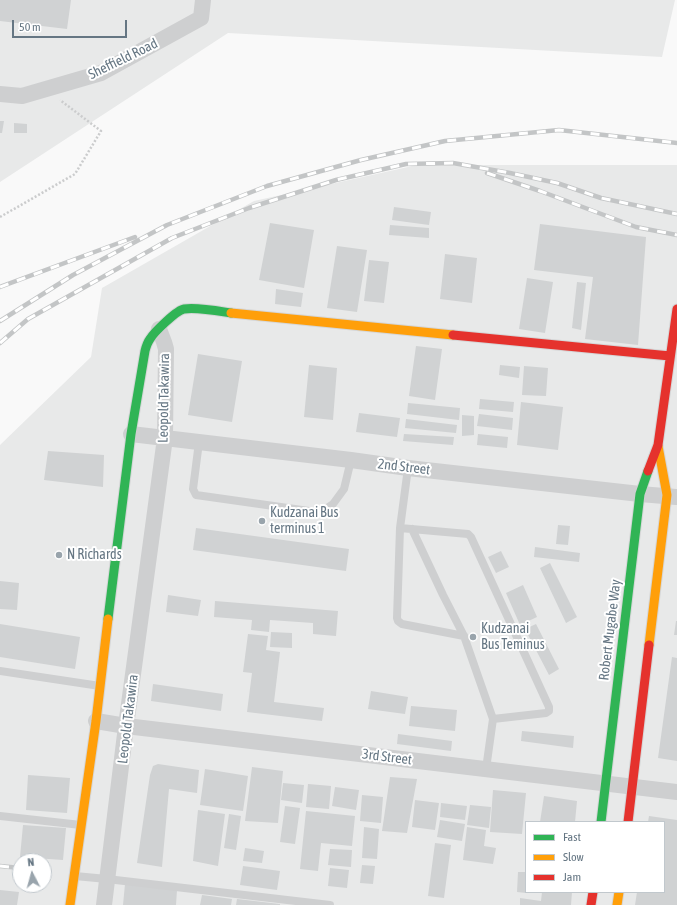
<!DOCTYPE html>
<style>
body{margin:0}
#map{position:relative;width:677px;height:905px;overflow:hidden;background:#f9f9f9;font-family:"Asap Condensed",sans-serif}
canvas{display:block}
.legend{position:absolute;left:525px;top:821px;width:140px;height:72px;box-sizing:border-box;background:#fff;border:1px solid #c1c8cd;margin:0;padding:5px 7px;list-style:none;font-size:12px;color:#657683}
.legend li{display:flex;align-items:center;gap:8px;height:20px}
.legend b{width:20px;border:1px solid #c1c8cd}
.north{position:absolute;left:12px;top:853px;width:40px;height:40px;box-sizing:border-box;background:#fff;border:1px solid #c1c8cd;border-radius:50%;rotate:354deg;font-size:11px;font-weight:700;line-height:16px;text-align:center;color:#657683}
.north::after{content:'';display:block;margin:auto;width:14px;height:18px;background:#99a4ac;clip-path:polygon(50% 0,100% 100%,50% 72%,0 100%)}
.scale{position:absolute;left:12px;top:20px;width:115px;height:18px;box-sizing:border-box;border:2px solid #657683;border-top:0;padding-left:5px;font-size:12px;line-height:14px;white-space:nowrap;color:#657683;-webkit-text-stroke:3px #fff;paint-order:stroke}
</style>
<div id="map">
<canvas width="677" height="905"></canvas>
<ul class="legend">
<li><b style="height:5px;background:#30b455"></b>Fast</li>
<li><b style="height:5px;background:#ff9f0a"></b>Slow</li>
<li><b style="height:5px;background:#e5322d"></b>Jam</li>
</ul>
<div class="north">N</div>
<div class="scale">50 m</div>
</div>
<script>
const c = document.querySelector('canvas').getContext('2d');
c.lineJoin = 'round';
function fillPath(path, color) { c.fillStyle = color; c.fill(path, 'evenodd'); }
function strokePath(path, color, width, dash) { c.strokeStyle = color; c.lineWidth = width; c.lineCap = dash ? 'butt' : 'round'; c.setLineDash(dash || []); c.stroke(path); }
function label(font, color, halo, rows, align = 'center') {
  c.font = font + ' "Asap Condensed",sans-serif'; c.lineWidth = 4; c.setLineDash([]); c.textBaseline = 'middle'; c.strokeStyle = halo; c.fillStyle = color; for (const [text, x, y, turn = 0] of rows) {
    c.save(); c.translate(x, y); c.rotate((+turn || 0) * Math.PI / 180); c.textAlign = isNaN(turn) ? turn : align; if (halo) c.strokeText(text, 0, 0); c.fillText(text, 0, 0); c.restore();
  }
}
fillPath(new Path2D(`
 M0,0H675L662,57L228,33L0,182Z
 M417,165H677V905H0V445L91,357L102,288L254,201ZM526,822H664V892H526ZM20,861H44V885H20Z`), '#e8e9e9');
fillPath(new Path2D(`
 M0,0H71L67,29L0,21Z
 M0,121H4L2,133H0Z
 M14,123L27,124V133H14Z
 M394,207L431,212L429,225L392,220Z
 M270,223L314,230L304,288L259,280Z
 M540,224L646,237L638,345L585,339L593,277L534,270Z
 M390,225L429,228V238L389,235Z
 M337,246L367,250L357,312L327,308Z
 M445,254L477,258L472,303L440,299Z
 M369,260L389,262L384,303L364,301Z
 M527,278L553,282L545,333L519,329Z
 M577,282L586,283L581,330L572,328Z
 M276,289L303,293L301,307L275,304Z
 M416,346L442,349L435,400L409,396Z
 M198,354L242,361L232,422L188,415Z
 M309,365L337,368L333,420L304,417Z
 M500,365L520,367L519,378L499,375Z
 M524,366L548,368L546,396L522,395Z
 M480,399L514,402L513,412L479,409Z
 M521,402L563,407L558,450L517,445Z
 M408,403L460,408L459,420L407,414Z
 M359,413L400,418L397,437L356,432Z
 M479,414L513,418L512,430L477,426Z
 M462,415L474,416V435L462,436Z
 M406,419L457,425L456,433L405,428Z
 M404,434L454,437L453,445L403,441Z
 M478,434L508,437L507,448L477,445Z
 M48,451L104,455L103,487L44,480Z
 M558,525L570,526L568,545L556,544Z
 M196,528L349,549L346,571L193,550Z
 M535,547L580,553L579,562L534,557Z
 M501,551L509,567L496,573L488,557Z
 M550,563L577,617L566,623L540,568Z
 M0,581L19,583L17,610L0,609Z
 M523,585L537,617L520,625L506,593Z
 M168,595L201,600L198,616L166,612Z
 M215,601L338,611L336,636L313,634V623L270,620L269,632L251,630L252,620L214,617Z
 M676,621H677V635H674Z
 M0,624L80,637L75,669L0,657Z
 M536,624L559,669L549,675L525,629Z
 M271,632L292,633V648L270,647Z
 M248,634L268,636L266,650L280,652L274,702L324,708L322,721L247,712L252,673L243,672Z
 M672,657L677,658V761L658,758Z
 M153,684L223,694L221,711L151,701Z
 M371,691L408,697L405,714L368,709Z
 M411,706L457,710L455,731L409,726Z
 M522,731L574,736L573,748L521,741Z
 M398,734L452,741L451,751L397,744Z
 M158,764L199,770L197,793L169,789L162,867L137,863L150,775L153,766Z
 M252,767L283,771L278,823L245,821Z
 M205,769L248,776L243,811L200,805Z
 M28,775L70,778L67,813L26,810Z
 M390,777L417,779L407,833L382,831Z
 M283,783L304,785L302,803L281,800Z
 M308,784L331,786L329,809L306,807Z
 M335,787L359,790L356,810L332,806Z
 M493,790L526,793L522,834L490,832Z
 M362,795L383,797L381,823L360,821Z
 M544,796L577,801L575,822H540Z
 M415,800L439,803L435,830L412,827Z
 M441,803L467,806L465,820L440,817Z
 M470,805L491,807L489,828L467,825Z
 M285,806L300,808L295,844L280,842Z
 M198,810L225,814L218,866L193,861Z
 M306,811L355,816L352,846L321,843L318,871L300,869Z
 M229,814L241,816L236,850L224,848Z
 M649,816L677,820V905H635L637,892H664V822H648Z
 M440,820L465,824L462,841L437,837Z
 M23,825L66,828L63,860L20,857Z
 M364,827L379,829L377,859L362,858Z
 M467,827L486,830L484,846L496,848L493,864L463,860Z
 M435,843L451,845L444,898L428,896Z
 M245,848L264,851L262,863L243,861Z
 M330,849L352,850L351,867L328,865Z
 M362,865L375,866L373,884L360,883Z
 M243,866L280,871L277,890L240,885Z
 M330,868L349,870L347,888L328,886Z
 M518,872H526V893L517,892Z
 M125,884L177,890L176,905H123Z
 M0,890L19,892L17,905H0Z
 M542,892H572L571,905H520V898L541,901Z
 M202,895L232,899L231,905H200Z
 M237,899L280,904V905H236Z`), '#d0d2d3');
const fast = new Path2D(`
 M108,619L131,434L145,351C146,347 147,343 150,339C154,332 177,310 184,309C197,307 218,311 231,313
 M601,822L640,494L648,471`);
const slow = new Path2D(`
 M231,313L453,335
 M649,645L667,495L658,446
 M70,905L96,721L108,619
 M617,905L619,892`);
const jam = new Path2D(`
 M453,335L670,356
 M648,471L658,445L677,309
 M628,822L649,645
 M591,905L593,892`);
strokePath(fast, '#d5d6d7', 11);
strokePath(slow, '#d5d6d7', 11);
strokePath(jam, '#d5d6d7', 11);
strokePath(new Path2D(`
 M0,217L75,174L101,131L60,100`), '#cbcccd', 2.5, [2, 2]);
strokePath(new Path2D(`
 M199,442L193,489L196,495L316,512L324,510L333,504L344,489L351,460
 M408,468L400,528L397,618L398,621L402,624L464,636
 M400,528L468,534L471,537L549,707V711L546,713L493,719
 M412,529L443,595L464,636L493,719L486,769
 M0,671L100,686
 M0,816L81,825
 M75,876L107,879L330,905`), '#cecfd0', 8);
strokePath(new Path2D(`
 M0,94L22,96L101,73L201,18L203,0
 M131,434L351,460L408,468L640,494L676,497
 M96,721L126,726L677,792
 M104,905L126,726L165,438L166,349L164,342L159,329`), '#cecfd0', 16);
strokePath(fast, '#30b455', 9);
strokePath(slow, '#ff9f0a', 9);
strokePath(jam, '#e5322d', 9);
const rail = new Path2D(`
 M487,173L540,191L636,227L677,235
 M0,287L135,237
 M0,321L73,275L167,225L267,186L361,160L445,141L559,130L677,143
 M0,343L28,319L172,238L249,208L336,180L406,164L453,163L510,173L557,183L601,198L677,214
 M0,866L20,868`);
strokePath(rail, '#c3c5c6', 4.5);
strokePath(rail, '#fff', 3, [9]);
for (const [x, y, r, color] of [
 [262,521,4,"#99a4ac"],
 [59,555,4,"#99a4ac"],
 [473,637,4,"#99a4ac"]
]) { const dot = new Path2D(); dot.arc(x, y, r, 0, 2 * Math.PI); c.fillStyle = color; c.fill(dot); strokePath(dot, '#fff', 1.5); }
label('14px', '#657683', '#fff', [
 ["Sheffield Road",123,59,-26],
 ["Leopold Takawira",164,398,-89],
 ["2nd Street",404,467,7],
 ["Robert Mugabe Way",610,630,-83],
 ["Leopold Takawira",128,719,-83],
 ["3rd Street",387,757,7]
]);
label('14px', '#657683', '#fff', [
 ["Kudzanai Bus",270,513],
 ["terminus 1",270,529],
 ["N Richards",67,555],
 ["Kudzanai",481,629],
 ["Bus Teminus",481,645]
], 'left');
</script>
